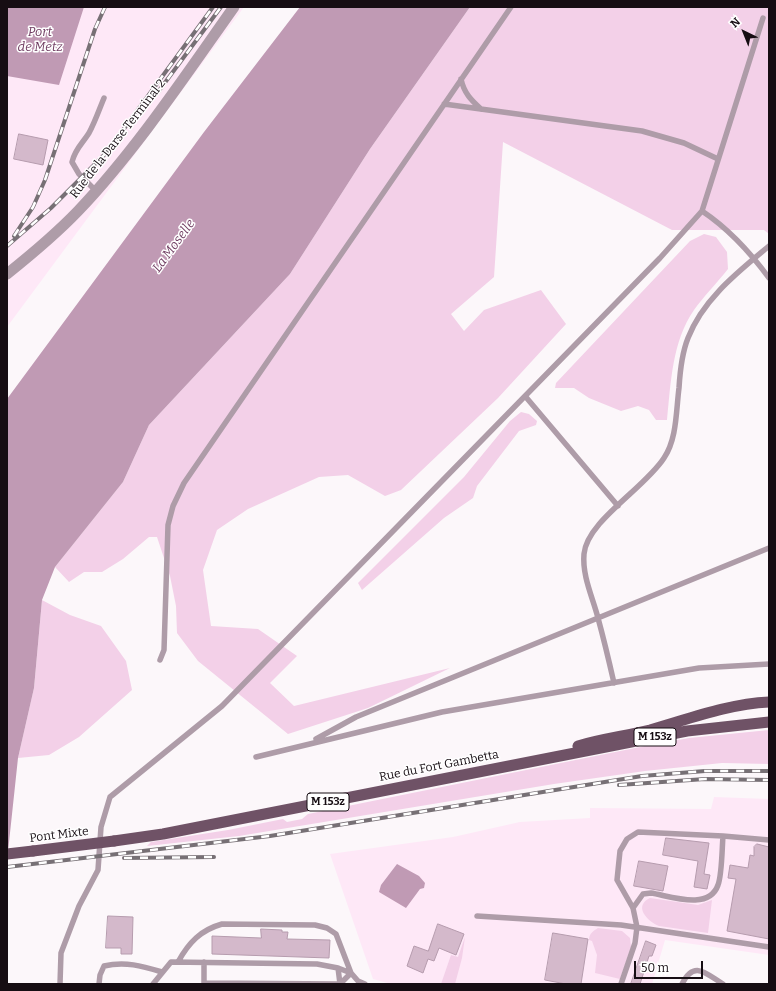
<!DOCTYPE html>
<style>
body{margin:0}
#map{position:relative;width:776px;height:991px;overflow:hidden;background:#fcf7fa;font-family:Bitter,serif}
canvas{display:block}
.frame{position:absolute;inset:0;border:8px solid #160d13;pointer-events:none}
.north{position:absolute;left:724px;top:12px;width:40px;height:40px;-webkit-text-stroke:3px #fff;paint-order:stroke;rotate:317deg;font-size:11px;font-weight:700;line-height:16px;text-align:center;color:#160d13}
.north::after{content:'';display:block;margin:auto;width:14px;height:18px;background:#160d13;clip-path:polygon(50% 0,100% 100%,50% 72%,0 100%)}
.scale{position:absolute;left:634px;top:961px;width:69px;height:18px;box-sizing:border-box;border:2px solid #160d13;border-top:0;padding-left:5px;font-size:12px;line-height:14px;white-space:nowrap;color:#160d13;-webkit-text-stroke:3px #fff;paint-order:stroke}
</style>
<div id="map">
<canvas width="776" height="991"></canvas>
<div class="frame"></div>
<div class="north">N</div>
<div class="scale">50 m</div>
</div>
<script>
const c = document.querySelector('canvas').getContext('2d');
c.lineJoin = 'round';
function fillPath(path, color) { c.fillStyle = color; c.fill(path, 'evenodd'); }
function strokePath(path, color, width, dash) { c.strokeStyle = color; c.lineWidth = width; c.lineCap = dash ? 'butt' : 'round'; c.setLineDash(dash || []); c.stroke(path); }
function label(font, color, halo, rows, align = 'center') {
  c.font = font + ' Bitter,serif'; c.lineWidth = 3; c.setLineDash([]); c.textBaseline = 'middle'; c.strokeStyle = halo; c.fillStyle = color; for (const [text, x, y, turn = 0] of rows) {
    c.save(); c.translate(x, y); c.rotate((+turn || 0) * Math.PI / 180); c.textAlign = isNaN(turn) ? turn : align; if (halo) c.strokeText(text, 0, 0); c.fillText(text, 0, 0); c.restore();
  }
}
fillPath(new Path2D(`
 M7,7H244L7,327Z
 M714,797L769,799V955L665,940L652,984H391L373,979L330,854L453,837L520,822L590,818V808L711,809Z`), '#fee8f7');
fillPath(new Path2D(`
 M470,7H769V234L764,230H672L503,142L494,277L451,314L464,331L484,310L541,290L566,324L498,398L401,490L385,496L348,475L319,477L248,509L217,530L203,570L211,626L258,629L297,656L270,683L294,706L450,668L368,708L288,734L198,661L177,633L176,606L170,576L157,537H149L123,559L102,572H84L69,582L55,567L123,482L149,425L290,274L370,149Z
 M704,234L716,237L727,252L728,269C717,283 704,296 694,310C672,342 671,382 667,420H656L649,410L638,406L621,411L589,398L574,388H555L556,383L690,241Z
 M521,412L529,414L537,421L536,425L519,431L477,486L473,498L444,518L362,590L358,583L464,477L510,421Z
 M42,600L70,615L101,626L126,661L132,690L79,737L49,755L18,758L34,688Z
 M769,730V764L722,763L645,771L554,784L239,836L147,846L151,842L228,830L283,819L287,822L302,819L308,814L645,746L689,738Z
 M650,898L698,905L712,900L708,933L659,926C647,921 633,906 650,898Z
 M598,928L622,931L630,938L631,947L620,979L595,973L597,955L592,941L589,940C589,934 593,931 598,928Z
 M465,937L462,958L455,984H441L451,955L458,957Z`), '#f3d0e8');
fillPath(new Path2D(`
 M7,7H84L59,85L7,76Z
 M300,7H470L370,149L290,274L149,425L123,482L55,567L42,600L34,688L18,758L7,861V399L204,132Z
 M397,864L419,876L425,883L424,888L420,889L406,908L379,892L381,885Z`), '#c09ab4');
const building = new Path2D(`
 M19,134L48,140L43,165L14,159Z
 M666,838L709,843L704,874L710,875L707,889L694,887L698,861L663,855Z
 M757,844L769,847V939L727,931L736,879L728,878L730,865L748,868L750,855L754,856V847Z
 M639,861L668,866L663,891L634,886Z
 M108,916L133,917L132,954H121V948H106Z
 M438,924L464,934L456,955L439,948L434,961L428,959L423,973L407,966L414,946L428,951Z
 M261,929L282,930V932H288L287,939L330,940L329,958L212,954V936L261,938Z
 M553,933L588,939L581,984H566L545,980Z
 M646,941L656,945L652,956H649L640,984H631Z`);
fillPath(building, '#d4b9cb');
strokePath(building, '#b69cae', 1);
strokePath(new Path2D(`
 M461,79C464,93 471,100 481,109
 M444,104L642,131L684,143L718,159
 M96,191L79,174L72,162C75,149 82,144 89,133C95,122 99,110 104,98
 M702,211L763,18
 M525,396L618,506
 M160,660L164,650L168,525L173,506L184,483L511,7
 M614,683C609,661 604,640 598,618C593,598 582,576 584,554C587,521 645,488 664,458C677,439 676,411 679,388C680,371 682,353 688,338C703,299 738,272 769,246
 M316,739L356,717L769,548
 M256,757L442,712L699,668L769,664
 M723,836L769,840
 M477,916L621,925L769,947
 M178,962C189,942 201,930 222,924L315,925L327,928L336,934L351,973L358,981L365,984
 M338,968L340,984
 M204,983L340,984L351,973
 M60,984L61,953L79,906L98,870L101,827L110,797L222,706L660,258L702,211C729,229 750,252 769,278
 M99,984L100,975L104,966C125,961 142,966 162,972
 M153,984L171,962L317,964L338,968L351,973
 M204,984V962
 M621,984L635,943L637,927L633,908L617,880L620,851L627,839L638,832L723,836C722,848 722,875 718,885C709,911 670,896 651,893L643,894L633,908
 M682,984C694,960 705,973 723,984`), '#ae9ca8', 5.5);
strokePath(new Path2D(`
 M7,274C32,254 56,234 78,211C136,150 185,76 234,7`), '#ae9ca8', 11);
strokePath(new Path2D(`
 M578,746C601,739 626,736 650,730C689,719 728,704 769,702
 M114,841L163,834L687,731L769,722
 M7,854L33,851`), '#6f5266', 11);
const rail = new Path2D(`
 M158,92L221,7
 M14,236L33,207L45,180L95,29L105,7
 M7,246L51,208L107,152L213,7
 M619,785L705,779L769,780
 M124,858L214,857
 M7,867L270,836L642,776L705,771H769`);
strokePath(rail, '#777075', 4);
strokePath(rail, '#fff', 2.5, [8]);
strokePath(new Path2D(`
 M33,851L114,841`), '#6f5266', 11);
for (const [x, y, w] of [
 [655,737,42],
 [328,802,42]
]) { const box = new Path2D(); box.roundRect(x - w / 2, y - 9, w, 18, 3); c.fillStyle = '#fff'; c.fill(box); strokePath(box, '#160d13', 1); }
label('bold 11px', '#160d13', null, [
 ["M 153z",655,737],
 ["M 153z",328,802]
]);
label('12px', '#160d13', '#fff', [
 ["Rue de la Darse Terminal 2",118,139,-52],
 ["Rue du Fort Gambetta",439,766,-11],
 ["Pont Mixte",59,835,-7]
]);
label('italic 13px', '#703d62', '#fff', [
 ["Port",40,32],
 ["de Metz",40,47],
 ["La Moselle",174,246,-54]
]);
</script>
